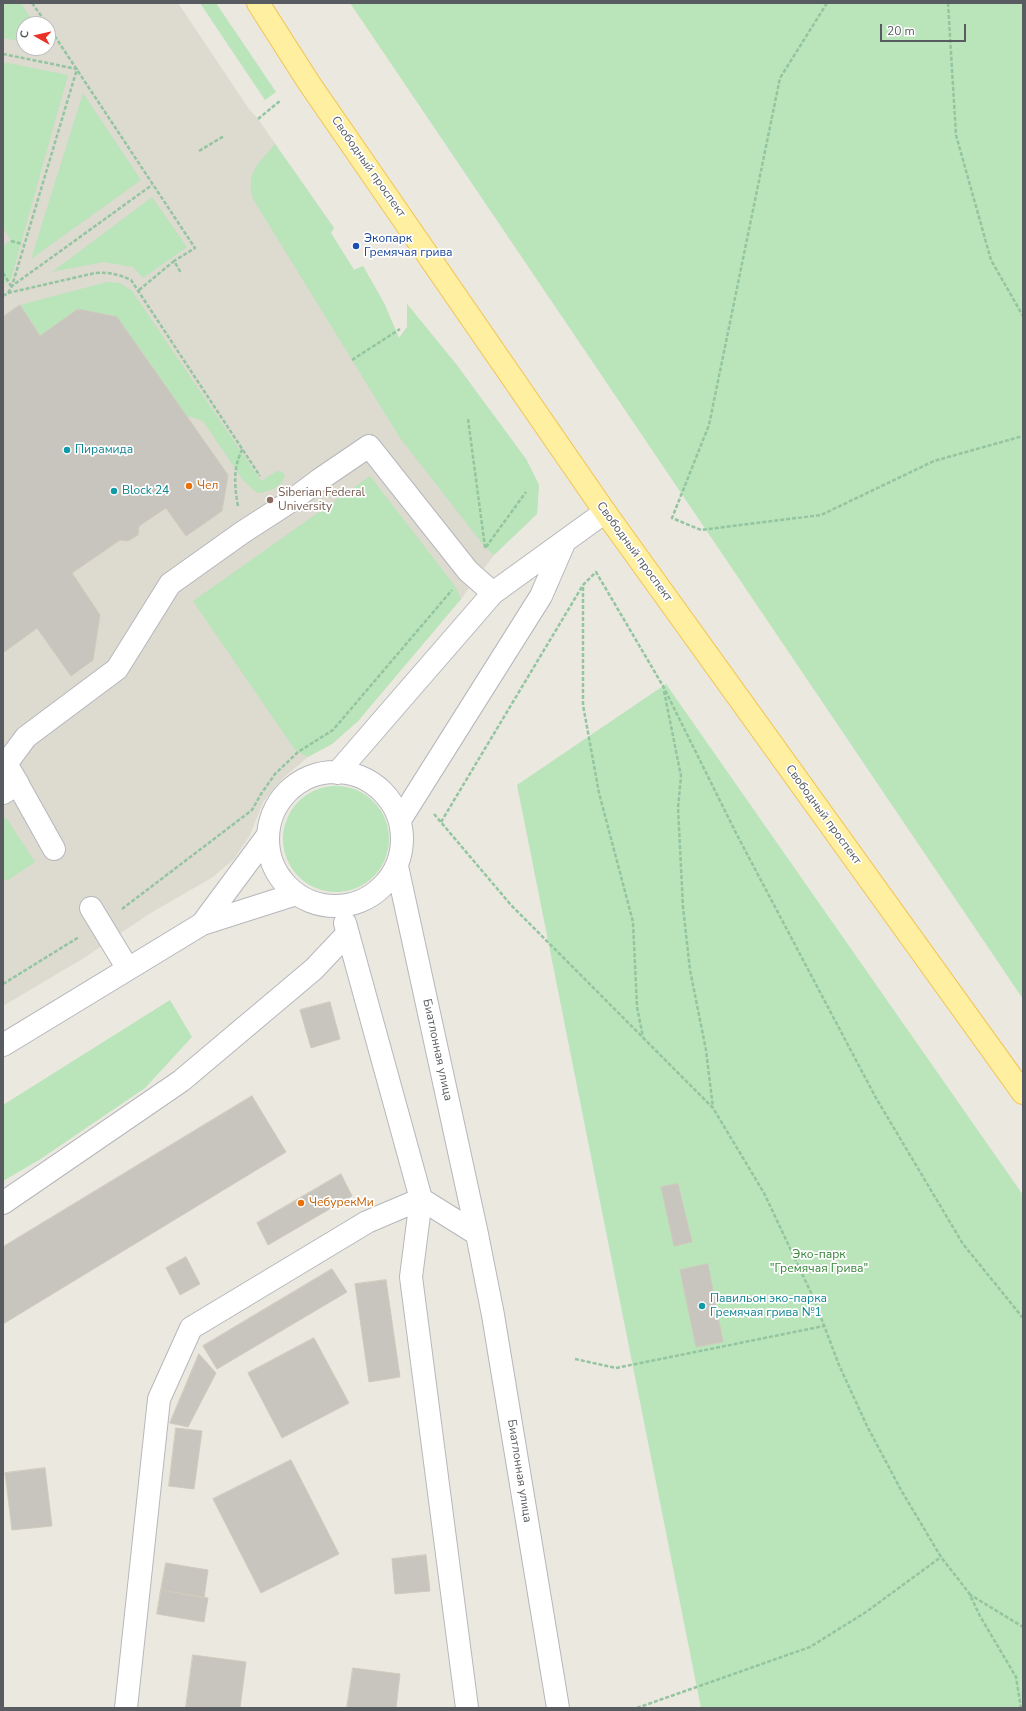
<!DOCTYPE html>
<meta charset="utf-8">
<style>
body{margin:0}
#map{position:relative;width:1026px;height:1711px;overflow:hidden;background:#ebe8df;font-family:"Nunito Sans",sans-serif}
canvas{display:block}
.frame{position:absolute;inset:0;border:4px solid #585c60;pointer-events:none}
.north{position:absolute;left:16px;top:16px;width:40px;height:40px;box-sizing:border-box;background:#fff;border:1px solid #bcbebf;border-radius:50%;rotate:278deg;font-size:11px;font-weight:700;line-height:16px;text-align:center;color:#585c60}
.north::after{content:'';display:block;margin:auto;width:14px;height:18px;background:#ea3326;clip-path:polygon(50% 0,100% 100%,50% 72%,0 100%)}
.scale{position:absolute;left:880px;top:24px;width:86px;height:18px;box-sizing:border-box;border:2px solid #585c60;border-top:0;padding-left:5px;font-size:12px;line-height:14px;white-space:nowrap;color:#585c60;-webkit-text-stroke:3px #fff;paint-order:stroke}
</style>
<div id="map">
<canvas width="1026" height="1711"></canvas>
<div class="frame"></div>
<div class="north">С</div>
<div class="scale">20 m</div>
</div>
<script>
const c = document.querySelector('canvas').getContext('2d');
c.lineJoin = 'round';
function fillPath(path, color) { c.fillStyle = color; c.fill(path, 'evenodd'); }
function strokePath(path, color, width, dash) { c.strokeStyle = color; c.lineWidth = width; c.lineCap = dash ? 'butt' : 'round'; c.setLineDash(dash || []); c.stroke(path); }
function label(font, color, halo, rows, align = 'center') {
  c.font = font + ' "Nunito Sans",sans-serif'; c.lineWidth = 3.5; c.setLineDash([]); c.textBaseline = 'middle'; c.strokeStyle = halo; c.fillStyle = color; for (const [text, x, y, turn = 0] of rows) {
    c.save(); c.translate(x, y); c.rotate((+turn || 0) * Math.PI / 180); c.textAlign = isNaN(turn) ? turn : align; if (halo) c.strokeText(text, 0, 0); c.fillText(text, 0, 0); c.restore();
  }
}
fillPath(new Path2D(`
 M3,3H178L249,109L258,119L334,228L331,233L354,270L363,266L384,303L399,338L407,327V304L456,364L526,459L539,485L537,514L494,555L461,599L358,721L332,744L308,757L283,778L263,802L250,835L234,859L213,877L149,914L84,958L3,1006ZM24,24H48V48H24Z`), '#dddad0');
fillPath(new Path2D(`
 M3,3H21L35,24H24V42L3,38Z
 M200,3H216L276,92L265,100Z
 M350,3H1023V999Z
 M3,62L68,75L11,279L3,284V246L11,240L3,228Z
 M83,93L141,180L31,259Z
 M275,144L334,228L331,233L354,270L363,266L384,303L399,338L407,327V304L456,364L526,459L539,485L537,514L494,555L485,547L400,438L253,199C245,172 259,164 275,144Z
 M152,197L187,247L143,278L133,267L104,262L52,272Z
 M107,282L120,283L132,291L261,481L277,471L282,472L285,476C281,488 268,492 257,493L243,480L203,421L187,416L117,317L78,309L40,336L20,305Z
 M370,476L455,586L461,599L358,721L332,744L308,757L298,752L293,747L193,601Z
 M666,684L1023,1195V1708H701L517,785Z
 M283 839a53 53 0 1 1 106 0a53 53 0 1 1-106 0Z
 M3,817L7,819L35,862L8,880L3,879Z
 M170,1000L192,1037L145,1088L39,1160L3,1181V1105Z`), '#bae4ba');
const building = new Path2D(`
 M20,305L40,336L78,309L117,317L228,475L222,511L186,536L166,508L139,526L138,535L128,541L120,540L72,573L100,615L93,660L71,676L37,628L3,653V317Z
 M330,1002L340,1039L311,1048L300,1010Z
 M252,1096L286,1152L3,1324V1247Z
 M341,1174L352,1196L268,1245L257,1223Z
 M678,1184L692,1242L674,1246L661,1187Z
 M186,1257L200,1284L180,1295L166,1268Z
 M708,1264L723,1342L696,1347L680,1270Z
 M332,1269L347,1292L217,1369L203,1346Z
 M386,1280L400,1377L369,1382L355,1284Z
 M314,1338L349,1403L282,1438L248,1373Z
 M199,1354L216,1373L188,1427L170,1423Z
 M176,1428L202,1431L194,1489L169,1486Z
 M291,1460L339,1554L261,1593L213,1499Z
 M45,1468L52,1526L12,1530L5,1473Z
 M426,1555L430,1591L395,1594L392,1559Z
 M166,1563L208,1570L204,1598L161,1590Z
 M161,1590L208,1598L204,1622L157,1614Z
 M193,1655L246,1662L240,1708L186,1707Z
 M353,1668L400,1674L396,1708H347Z`);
fillPath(building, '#c8c5be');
strokePath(building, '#d0cabd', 1);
const minor = new Path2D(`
 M11,772L54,849
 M268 839a67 67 0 1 1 134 0a67 67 0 1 1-134 0Z
 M337,773L493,593L605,512
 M3,793L18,784L6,764L26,737L117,669L170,584L243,532L291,501L319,480L369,446L468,571L493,593
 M400,820L541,596L564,543
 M268,835L202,924L296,894
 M397,866L477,1234L493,1315L558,1708
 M91,908L128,969
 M345,923L421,1199L477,1234
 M3,1045L202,924
 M421,1199L411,1277L467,1708
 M3,1203L181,1081L314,969L347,934
 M126,1708L159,1399L191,1328L367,1222L421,1199`);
const major = new Path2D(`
 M258,3L309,83L605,512L1023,1093`);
strokePath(minor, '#b5b7bc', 24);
strokePath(major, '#f2c351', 24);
strokePath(new Path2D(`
 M32,3L47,24
 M827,3L780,78L709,425L672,518L701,530L821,515L934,461L1023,436
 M948,3L956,135L991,260L1023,316
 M48,26L195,248L174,261
 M3,54L77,69L12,286
 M258,119L281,100
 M199,151L224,136
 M11,241L23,244
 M3,273L11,286
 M139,290L174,261L181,273
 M8,293L95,273C109,272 118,274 131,280L260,476
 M3,296L8,293L12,286L152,185
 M352,360L400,329
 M468,419L485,547L484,548
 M238,506C234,484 233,467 243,448
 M486,547L526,492
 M583,587V705L599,793L633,922L637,1007L643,1037
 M664,691L681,776L678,808L683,907L690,970L706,1050L713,1108
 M434,814L511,905L713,1108L764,1193L814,1299L839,1365L867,1426L901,1490L941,1557L969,1593L980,1616L1016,1677L1021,1708
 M441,822L583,585L596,572L663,686L737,835L876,1098L963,1244L1023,1318
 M122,909L252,810L261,794L275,774L298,752L333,730L452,590
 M3,984L79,937
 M575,1359L616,1368L824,1326
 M969,1594L1023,1627
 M637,1708L810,1647L866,1612L941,1557`), '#93c5a0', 2.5, [4, 2]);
strokePath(minor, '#fff', 22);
strokePath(major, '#ffefa0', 22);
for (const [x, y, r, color] of [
 [356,246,4,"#1a4fb4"],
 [67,450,4,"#0f9aa8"],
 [189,486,4,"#e8710a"],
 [114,491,4,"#0f9aa8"],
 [270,500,4,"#8d6e63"],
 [301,1203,4,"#e8710a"],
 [702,1306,4,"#0f9aa8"]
]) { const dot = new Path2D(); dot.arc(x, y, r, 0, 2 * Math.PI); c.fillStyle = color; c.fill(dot); strokePath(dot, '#fff', 1.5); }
label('12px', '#585c60', '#fff', [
 ["Свободный проспект",368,167,55],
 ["Свободный проспект",634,552,54],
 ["Свободный проспект",823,815,54],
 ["Биатлонная улица",437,1050,78],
 ["Биатлонная улица",519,1471,81]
]);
label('12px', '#164399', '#fff', [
 ["Экопарк",364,239],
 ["Гремячая грива",364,253]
], 'left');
label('12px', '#0d838f', '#fff', [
 ["Пирамида",75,450],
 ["Block 24",122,491],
 ["Павильон эко-парка",710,1299],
 ["Гремячая грива №1",710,1313]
], 'left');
label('12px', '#c56008', '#fff', [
 ["Чел",197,486],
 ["ЧебурекМи",309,1203]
], 'left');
label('12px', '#785e54', '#fff', [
 ["Siberian Federal",278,493],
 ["University",278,507]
], 'left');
label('12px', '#338436', '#fff', [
 ["Эко-парк",819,1255],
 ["\"Гремячая Грива\"",819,1269]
]);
</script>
